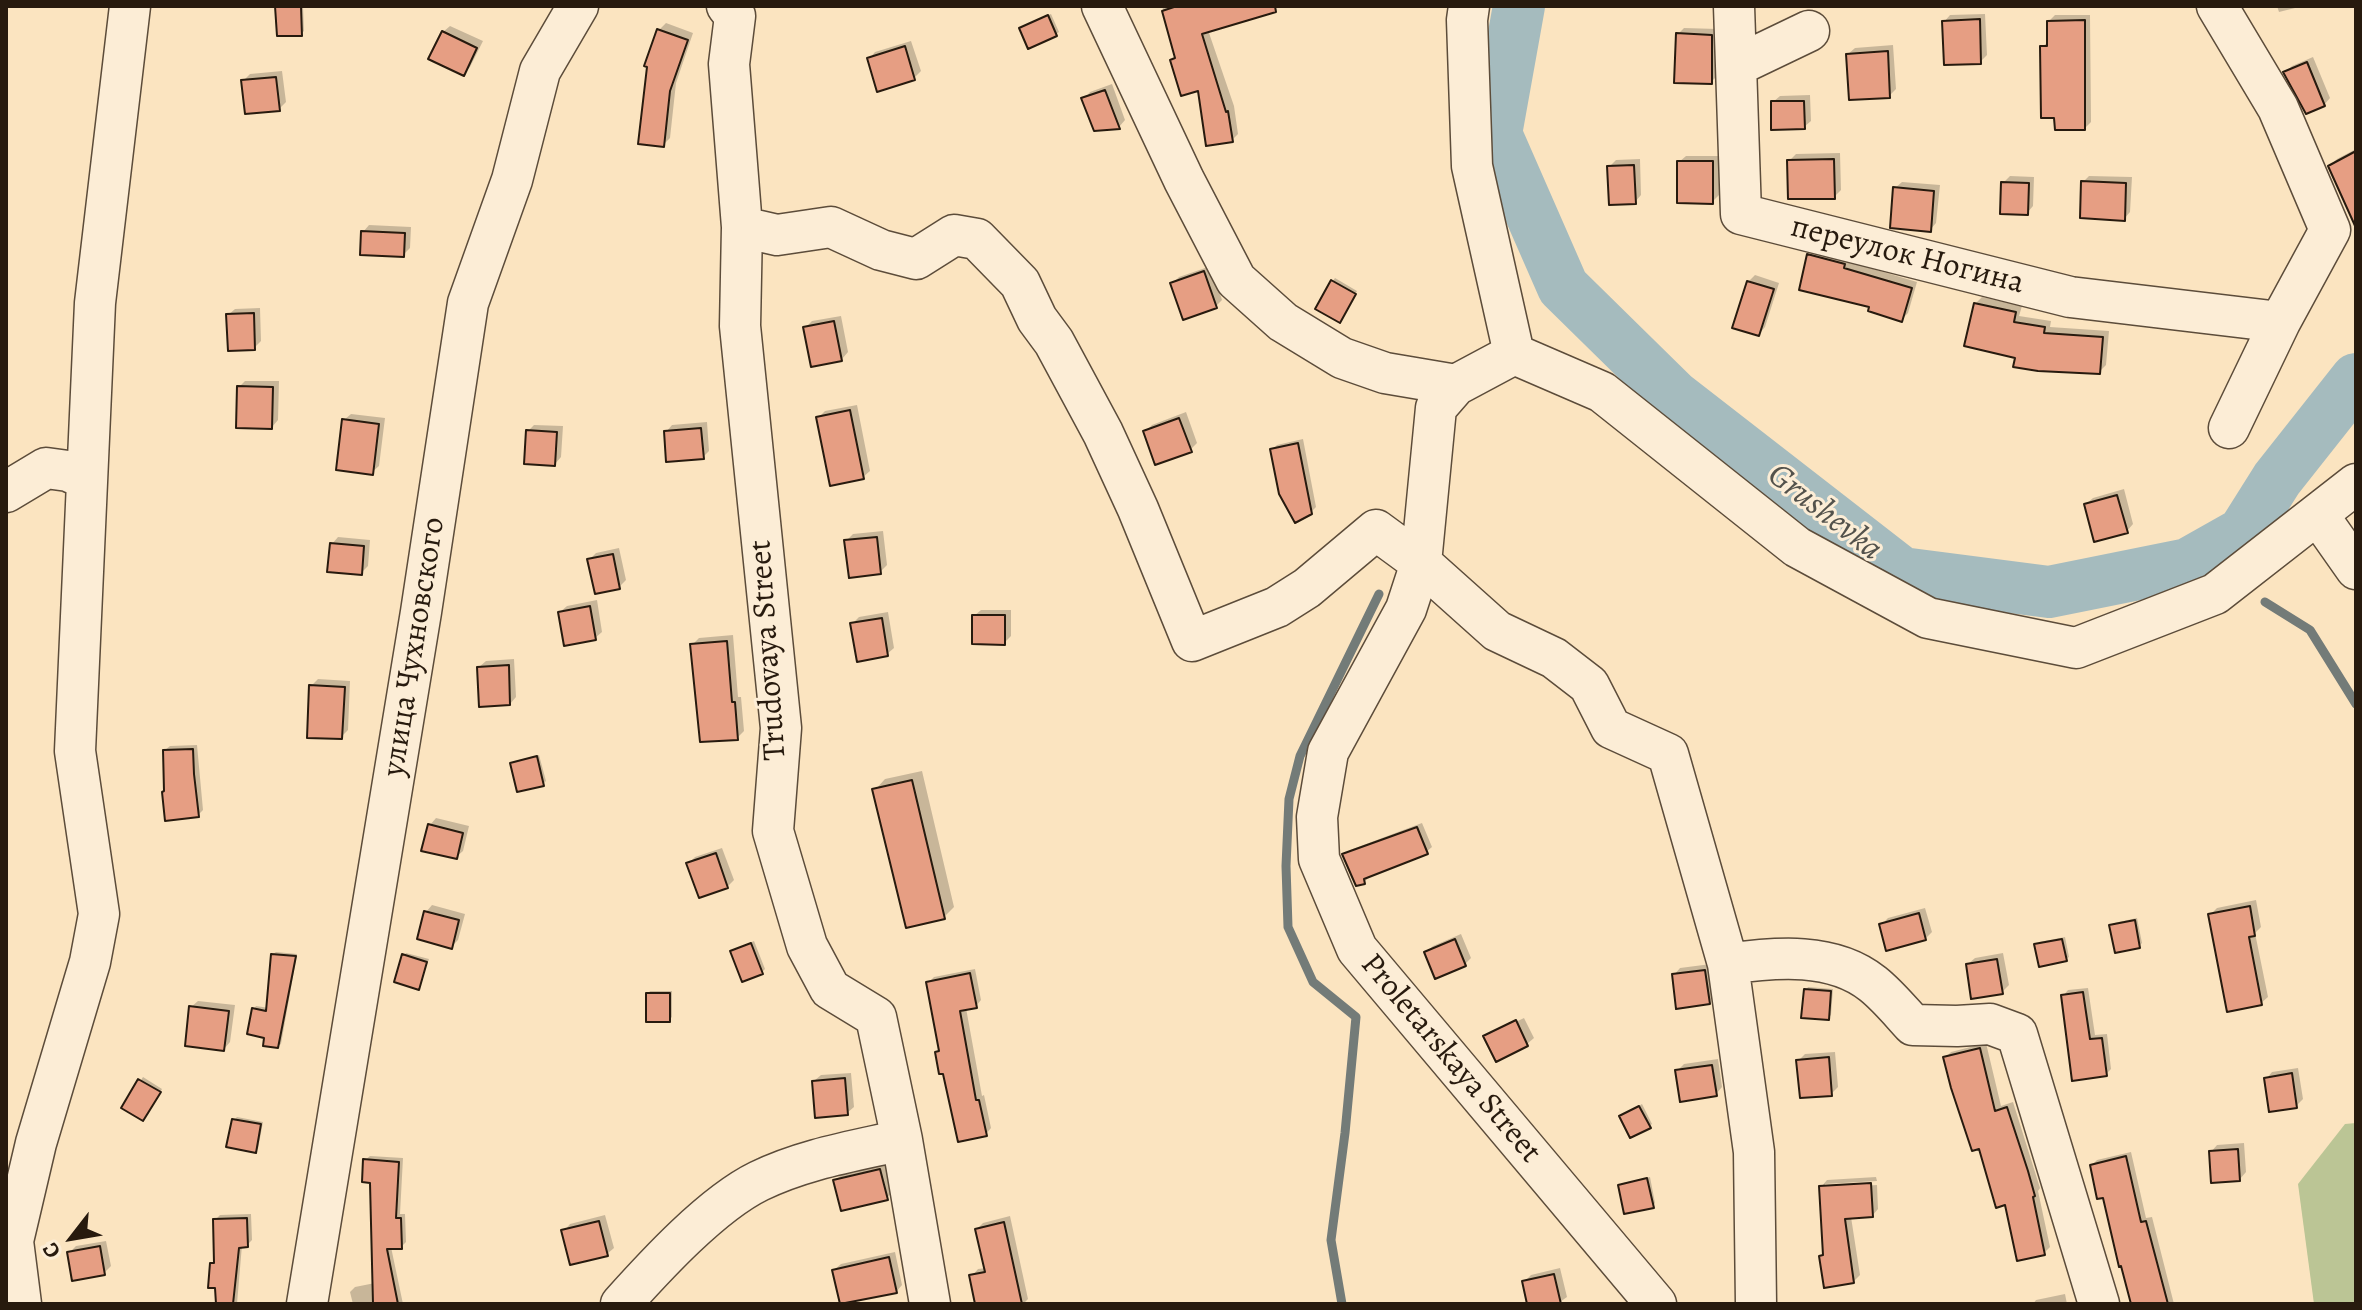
<!DOCTYPE html>
<meta charset="utf-8">
<style>
body{margin:0}
#map{position:relative;width:2362px;height:1310px;overflow:hidden;background:#fbe4c0;font-family:Alegreya,serif}
canvas{display:block}
.frame{position:absolute;inset:0;border:8px solid #271a0e;pointer-events:none}
.north{position:absolute;left:32px;top:1198px;width:80px;height:80px;-webkit-text-stroke:6px #fcedd6;paint-order:stroke;rotate:239deg;font-size:22px;font-weight:700;line-height:32px;text-align:center;color:#271a0e}
.north::after{content:'';display:block;margin:auto;width:28px;height:36px;background:#271a0e;clip-path:polygon(50% 0,100% 100%,50% 72%,0 100%)}
</style>
<div id="map">
<canvas width="2362" height="1310"></canvas>
<div class="frame"></div>
<div class="north">С</div>
</div>
<script>
const c = document.querySelector('canvas').getContext('2d');
c.lineJoin = 'round';
function fillPath(path, color) { c.fillStyle = color; c.fill(path, 'evenodd'); }
function strokePath(path, color, width, dash) { c.strokeStyle = color; c.lineWidth = width; c.lineCap = dash ? 'butt' : 'round'; c.setLineDash(dash || []); c.stroke(path); }
function label(font, color, halo, rows, align = 'center') {
  c.font = font + ' Alegreya,serif'; c.lineWidth = 6; c.setLineDash([]); c.textBaseline = 'middle'; c.strokeStyle = halo; c.fillStyle = color; for (const [text, x, y, turn = 0] of rows) {
    c.save(); c.translate(x, y); c.rotate((+turn || 0) * Math.PI / 180); c.textAlign = isNaN(turn) ? turn : align; if (halo) c.strokeText(text, 0, 0); c.fillText(text, 0, 0); c.restore();
  }
}
fillPath(new Path2D(`
 M2356,1123V1304H2314L2298,1184L2345,1124Z`), '#bbc595');
fillPath(new Path2D(`
 M277,6H303L304,31L301,34Z
 M1162,6H1237L1208,30L1234,106L1238,134L1232,140L1200,88L1172,61L1177,56Z
 M2277,6H2303L2279,12Z
 M1051,14L1059,32L1056,34L1024,26Z
 M1985,14L1987,55L1980,62L1944,22L1950,15Z
 M2055,15H2090L2091,122L2085,128L2042,47L2049,41V21Z
 M666,23L693,33L676,83L670,138L663,145L659,30Z
 M450,26L483,41L470,67L463,74L443,32Z
 M1684,28L1718,29V75L1711,82L1678,34Z
 M911,41L921,71L914,78L869,59L875,52Z
 M1893,45L1896,89L1889,96L1848,54L1855,48Z
 M2313,57L2330,98L2324,105L2286,72L2292,66Z
 M282,71L286,102L279,109L243,81L250,74Z
 M1112,84L1125,120L1119,127L1084,99L1090,92Z
 M1810,95L1811,121L1804,127L1773,102L1780,96Z
 M2356,149V192L2330,166L2337,159Z
 M1840,153L1841,190L1834,197L1789,161L1796,154Z
 M1686,156H1719V195L1712,202L1679,162Z
 M1640,159L1641,195L1635,202L1610,166L1616,160Z
 M2010,176L2034,177L2033,206L2027,213L2003,183Z
 M2089,176L2132,177L2130,212L2124,219L2083,182Z
 M1902,182L1940,185L1936,223L1930,230L1895,188Z
 M369,225L411,227L410,248L403,255L363,232Z
 M1815,249L1850,262L1917,282L1908,313L1902,319L1872,305L1809,255Z
 M1211,266L1222,300L1216,306L1172,284L1179,277Z
 M1755,275L1779,283L1765,327L1759,334L1748,282Z
 M1335,278L1357,291L1342,317L1333,281Z
 M1982,297L2022,306L2019,316L2051,321L2050,327L2109,331L2106,365L2099,372L2017,356L1975,304Z
 M260,308L261,341L254,348L228,315L235,309Z
 M841,316L848,352L842,359L805,328L812,321Z
 M245,381H279L278,420L272,427L239,387Z
 M857,405L870,471L863,477L818,418L825,411Z
 M1186,412L1197,443L1190,450L1145,432L1152,425Z
 M351,414L385,418L379,466L372,472L344,420Z
 M707,422L709,451L703,457L666,432L672,425Z
 M534,425L563,426L561,457L555,464L528,431Z
 M1303,439L1316,507L1311,512L1272,450L1277,445Z
 M2124,489L2133,524L2127,531L2086,504L2093,498Z
 M883,531L887,565L880,572L846,541L853,534Z
 M338,537L370,540L368,566L361,573L332,544Z
 M619,548L626,580L619,587L589,560L596,553Z
 M597,600L602,632L595,638L560,612L567,606Z
 M981,610H1011V636L1004,643L974,616Z
 M888,612L894,648L887,654L852,624L859,617Z
 M733,635L738,697H741L744,731L737,738L692,645L699,638Z
 M514,659L516,697L510,704L479,667L486,661Z
 M318,679L350,681L348,730L341,737L311,686Z
 M197,745L203,810L198,815L165,750L170,746Z
 M539,755L546,781L543,784L512,763L515,761Z
 M922,771L954,907L944,917L875,790L885,779Z
 M436,818L469,826L463,851L456,857L430,825Z
 M1422,823L1432,847L1426,852L1369,877L1364,882L1344,855L1350,850Z
 M722,848L734,880L727,887L689,863L695,857Z
 M2256,900L2261,927L2255,933L2268,997L2261,1003L2211,914L2217,908Z
 M432,905L465,914L458,940L452,946L426,912Z
 M1925,908L1932,932L1925,939L1881,925L1888,918Z
 M2137,918L2142,943L2139,946L2111,925L2114,923Z
 M1461,934L1471,958L1465,964L1426,952L1433,946Z
 M2065,937L2069,957L2066,959L2036,945L2039,942Z
 M754,941L765,969L762,972L732,951Z
 M276,952L297,954L281,1044L278,1046L266,1036L254,1009L256,1006L269,1008L273,954Z
 M406,953L429,959L418,988L404,955Z
 M2003,953L2009,985L2002,992L1968,964L1975,958Z
 M1711,964L1715,995L1709,1002L1674,975L1680,968Z
 M975,969L981,1000L976,1006L966,1008L982,1096L984,1095L991,1128L986,1134L945,1071L937,1053L941,1048L928,983L934,977Z
 M1808,987L1833,989L1831,1015L1828,1018L1806,990Z
 M2088,988L2095,1035L2107,1034L2111,1069L2106,1074L2063,996L2068,990Z
 M650,991H672V1017L669,1020L648,994Z
 M198,1001L235,1005L230,1042L224,1049L191,1007Z
 M1524,1018L1534,1038L1527,1044L1486,1036L1491,1031V1034Z
 M1986,1043L2001,1106L2013,1102L2040,1188L2038,1191L2050,1247L2044,1253L2006,1203L1980,1146L1945,1058L1951,1052Z
 M1835,1052L1838,1087L1831,1094L1798,1061L1805,1054Z
 M1718,1059L1722,1087L1716,1094L1677,1071L1684,1064Z
 M2298,1068L2303,1099L2296,1106L2266,1079L2272,1072Z
 M851,1073L854,1107L847,1113L814,1081L821,1075Z
 M143,1077L162,1089L146,1116L124,1107Z
 M1642,1104L1652,1124L1649,1126L1624,1114Z
 M237,1117L263,1122L258,1149L255,1151L234,1120Z
 M2244,1143L2246,1172L2240,1179L2211,1152L2217,1145Z
 M2131,1152L2146,1218L2152,1217L2174,1304H2134L2104,1196L2092,1165L2097,1160Z
 M370,1156L403,1158L400,1214H405L406,1242L401,1247H391L403,1304H353L350,1292L355,1287L375,1283L372,1181L365,1160Z
 M886,1163L893,1191L887,1198L835,1181L842,1174Z
 M1650,1177L1655,1203L1653,1206L1620,1186L1623,1183Z
 M1876,1177L1877,1181L1825,1184V1188L1877,1185L1878,1209L1872,1216L1851,1217L1860,1275L1854,1281L1821,1257L1825,1253L1821,1187L1827,1180Z
 M251,1214L252,1240L247,1245H242L237,1304H218L212,1264L216,1260L215,1220L220,1215Z
 M605,1215L614,1248L607,1254L564,1231L570,1224Z
 M1010,1216L1028,1299L1023,1304H977L972,1276L978,1269L986,1268L977,1229L983,1223Z
 M106,1241L111,1266L104,1273L69,1253L76,1246Z
 M895,1252L902,1285L896,1292L834,1270L841,1264Z
 M1560,1268L1567,1297L1557,1304H1529L1524,1282L1531,1275Z
 M2065,1294L2067,1304H2033L2036,1300Z`), '#0003');
strokePath(new Path2D(`
 M2265,602L2310,630L2356,704
 M1342,1304L1331,1240L1345,1133L1356,1017L1313,982L1288,927L1286,866L1289,799L1300,756L1379,594`), '#737b78', 9);
strokePath(new Path2D(`
 M1519,6L1496,134L1563,287L1674,396L1902,573L2049,592L2188,564L2243,533L2277,479L2356,379`), '#a5bbbe', 52);
const building = new Path2D(`
 M275,6H301L302,36H277Z
 M1177,6H1275L1276,12L1202,34L1226,112L1228,111L1233,142L1206,146L1198,91L1181,96L1170,60L1175,58L1162,11Z
 M1048,15L1057,36L1028,49L1019,28Z
 M1980,19L1981,64L1944,65L1942,21Z
 M2085,20V130H2055L2054,118H2041L2040,46H2047V21Z
 M657,29L688,40L670,91L664,147L638,144L647,67L644,66Z
 M442,31L477,48L464,76L428,59Z
 M1676,33L1712,35V84L1674,83Z
 M905,46L915,80L877,92L867,58Z
 M1888,51L1890,98L1849,100L1846,54Z
 M2307,62L2325,106L2306,114L2283,72Z
 M276,77L280,111L245,114L241,80Z
 M1105,90L1120,129L1094,131L1081,98Z
 M1771,101H1804L1805,129L1771,130Z
 M2356,151V228L2328,166Z
 M1834,159L1835,199H1788L1787,160Z
 M1677,161H1713V204L1677,203Z
 M1634,165L1636,204L1609,205L1607,166Z
 M2081,181L2126,183L2125,221L2080,218Z
 M2001,182L2029,183L2028,215L2000,214Z
 M1893,187L1934,191L1931,232L1890,228Z
 M361,231L405,233L404,257L360,255Z
 M1807,254L1845,264L1844,268L1912,288L1902,322L1868,311L1869,307L1799,290Z
 M1204,271L1217,308L1183,320L1170,283Z
 M1331,280L1356,294L1340,323L1315,309Z
 M1747,281L1774,289L1759,336L1732,328Z
 M1974,303L2016,312L2014,322L2045,327L2044,333L2103,337L2100,374L2038,371L2013,367L2015,358L1964,346Z
 M254,313L255,350L228,351L226,314Z
 M834,321L842,361L811,367L803,327Z
 M237,386L273,387L272,429L236,428Z
 M850,410L864,479L830,486L816,417Z
 M1179,418L1192,452L1155,465L1143,431Z
 M342,419L379,424L373,475L336,470Z
 M701,428L704,459L666,462L664,431Z
 M526,430L557,432L555,466L524,464Z
 M1298,443L1312,514L1295,523L1279,494L1270,449Z
 M2117,495L2128,533L2094,542L2084,504Z
 M877,537L881,574L849,578L844,540Z
 M330,543L364,546L362,575L327,572Z
 M613,554L620,589L595,594L587,559Z
 M590,606L596,640L564,646L558,612Z
 M972,615H1005V645L972,644Z
 M882,618L888,656L857,662L850,623Z
 M727,641L732,702H735L738,740L700,742L690,644Z
 M509,665L510,705L479,707L477,667Z
 M309,685L345,687L342,739L307,738Z
 M193,749L194,774L199,817L165,821L162,792L164,791L163,750Z
 M537,756L544,786L517,792L510,763Z
 M912,780L945,919L906,928L872,789Z
 M428,824L463,833L457,859L421,851Z
 M1417,827L1428,854L1364,879L1365,884L1356,886L1342,854Z
 M716,853L728,888L699,898L686,863Z
 M2250,906L2255,936L2249,937L2262,1005L2227,1012L2208,914Z
 M424,911L459,920L452,949L417,939Z
 M1919,913L1926,940L1886,951L1879,924Z
 M2135,920L2140,948L2115,953L2109,925Z
 M1455,939L1466,966L1435,979L1424,952Z
 M2062,939L2067,961L2039,967L2034,944Z
 M751,943L763,974L742,982L730,951Z
 M271,954L296,956L278,1048L263,1046L264,1038L247,1034L252,1008L266,1011Z
 M402,954L427,962L419,990L394,982Z
 M1997,959L2003,994L1971,999L1966,964Z
 M1705,970L1710,1004L1676,1009L1672,974Z
 M970,973L977,1008L960,1011L976,1100H979L987,1136L958,1142L943,1074H939L935,1052L939,1051L926,982Z
 M1804,989L1831,991L1829,1020L1801,1018Z
 M2083,992L2090,1039L2102,1038L2107,1076L2072,1081L2061,995Z
 M646,993H670V1022H646Z
 M189,1006L229,1011L224,1051L185,1046Z
 M1516,1020L1528,1046L1496,1062L1483,1036Z
 M1980,1048L1995,1111L2007,1107L2028,1171L2035,1196L2033,1197L2045,1255L2017,1261L2005,1205L1996,1208L1979,1149L1972,1151L1951,1088L1943,1057Z
 M1829,1057L1832,1096L1800,1098L1796,1060Z
 M1712,1065L1717,1096L1680,1102L1675,1070Z
 M2292,1073L2297,1108L2269,1112L2264,1078Z
 M845,1078L848,1115L815,1118L812,1081Z
 M138,1079L161,1092L143,1121L121,1108Z
 M1639,1106L1651,1128L1630,1138L1619,1116Z
 M232,1119L261,1124L256,1153L226,1147Z
 M2238,1149L2240,1181L2211,1183L2209,1151Z
 M2126,1156L2141,1222L2146,1221L2168,1304H2131L2121,1266L2119,1267L2103,1198L2097,1199L2090,1165Z
 M363,1159L399,1162L396,1218H401L402,1249H387L398,1304H373L370,1183L362,1182Z
 M880,1169L888,1200L841,1211L833,1180Z
 M1647,1178L1654,1208L1624,1214L1618,1185Z
 M1871,1183L1873,1217L1845,1219L1854,1283L1824,1288L1819,1256L1823,1255L1819,1186Z
 M247,1218L248,1247L239,1248L233,1304H216L215,1288H208L210,1263H214L213,1219Z
 M599,1221L608,1256L570,1265L561,1230Z
 M1004,1222L1022,1304H975L969,1275L985,1272L975,1229Z
 M100,1246L105,1275L72,1281L67,1252Z
 M889,1257L897,1293L840,1304L832,1270Z
 M1554,1274L1561,1304H1527L1522,1281Z`);
fillPath(building, '#e69e83');
strokePath(building, '#271a0e', 2);
const minor = new Path2D(`
 M727,6L735,16L729,64L742,227L740,326L781,728L773,831L807,946L830,989L876,1017L902,1140L930,1304
 M1102,6L1184,180L1236,280L1283,322L1342,358L1385,373L1456,385
 M1469,6L1467,20L1472,166L1514,354
 M1734,6L1741,214L2070,297L2280,322
 M2217,6L2278,108L2330,230L2280,322L2229,428
 M1736,66L1809,31
 M742,227L777,235L831,227L881,250L916,259L954,235L977,239L1020,283L1037,319L1054,342L1103,433L1138,509L1192,641L1277,607L1307,588L1376,530L1421,563L1497,631L1554,658L1589,685L1611,728L1668,754L1728,964L1754,1152L1756,1304
 M1514,354L1456,385L1436,408L1421,563L1406,609L1328,752L1317,817L1319,859L1357,949L1656,1304
 M1514,354L1602,392L1797,547L1928,618L2076,648L2215,594L2356,484
 M6,492L46,468L68,471L86,479
 M2318,515L2356,569
 M1728,964C1776,957 1833,952 1873,984C1888,996 1900,1011 1913,1025L1957,1026L1990,1024L2017,1034L2099,1304
 M21,1304L13,1241L36,1143L90,962L99,914L75,751L95,303L130,6
 M307,1304L421,612L468,303L512,180L540,71L578,6
 M621,1304C656,1265 712,1204 759,1181C804,1159 854,1151 902,1140`);
strokePath(minor, '#5c4c3a', 43);
strokePath(minor, '#fcedd6', 40);
label('32px', '#271a0e', '#fcedd6', [
 ["переулок Ногина",1907,256,14],
 ["улица Чухновского",415,647,-81],
 ["Trudovaya Street",769,650,-94],
 ["Proletarskaya Street",1450,1059,50]
]);
label('italic 34px', '#53524c', '#fcedd6', [
 ["Grushevka",1824,513,38]
]);
</script>
